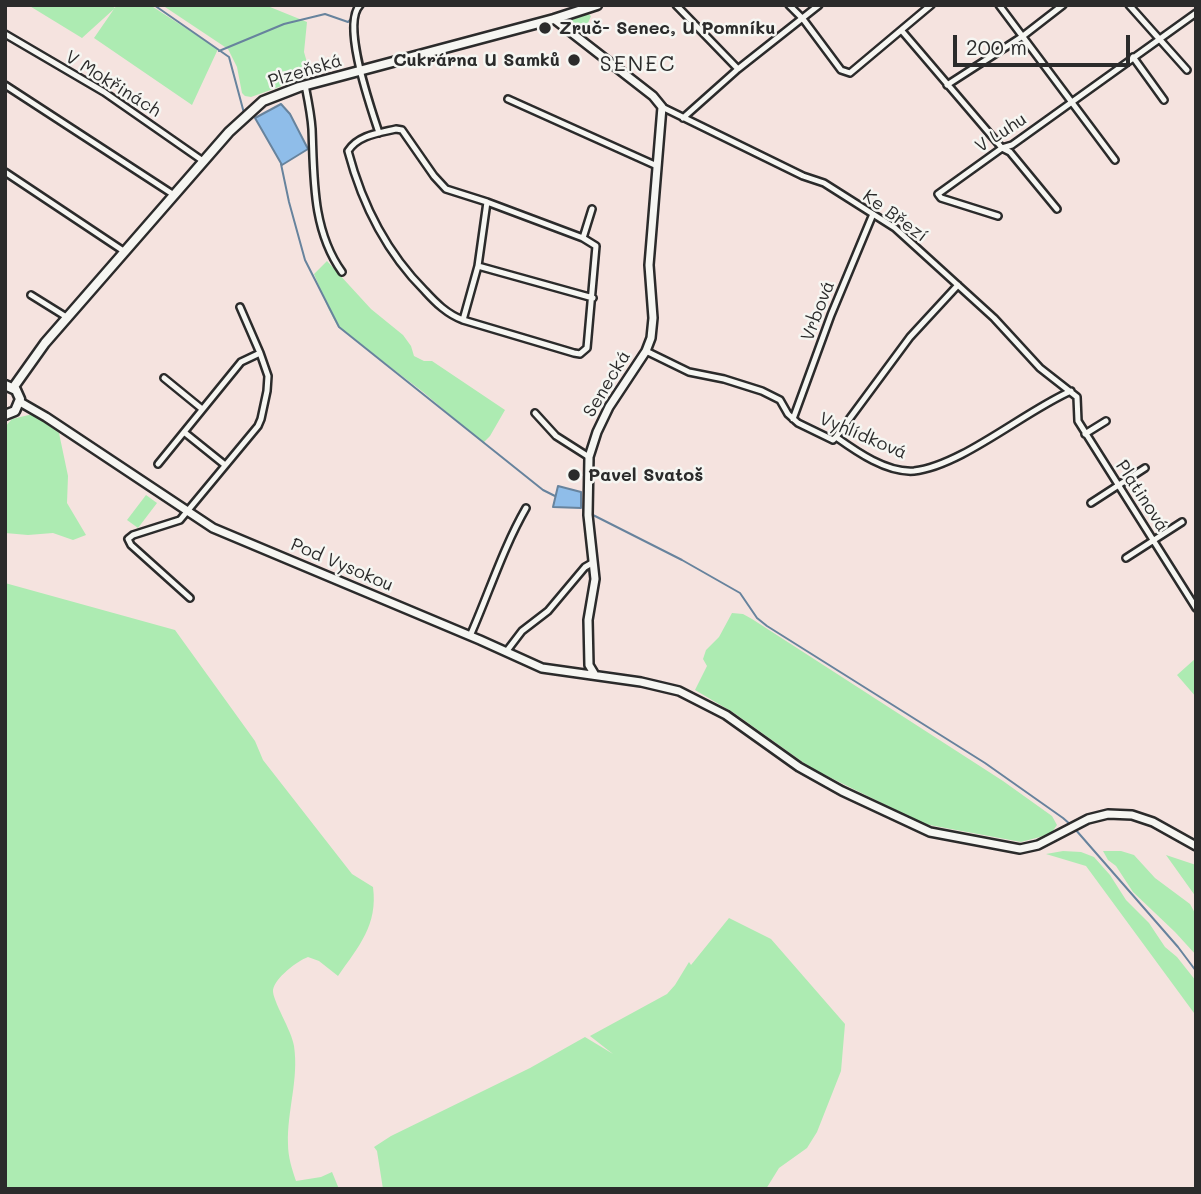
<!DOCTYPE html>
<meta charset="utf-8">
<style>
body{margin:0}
#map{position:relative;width:1201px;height:1194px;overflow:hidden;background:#f5e3df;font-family:Mali,sans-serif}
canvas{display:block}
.frame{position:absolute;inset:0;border:7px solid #2b2b2b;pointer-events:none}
.scale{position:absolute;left:953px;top:35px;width:177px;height:32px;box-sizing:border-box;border:4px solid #2b2b2b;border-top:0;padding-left:9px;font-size:21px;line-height:24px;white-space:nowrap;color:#2b2b2b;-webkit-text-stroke:5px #f6f6f2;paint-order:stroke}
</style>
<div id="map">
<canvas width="1201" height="1194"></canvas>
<div class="frame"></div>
<div class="scale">200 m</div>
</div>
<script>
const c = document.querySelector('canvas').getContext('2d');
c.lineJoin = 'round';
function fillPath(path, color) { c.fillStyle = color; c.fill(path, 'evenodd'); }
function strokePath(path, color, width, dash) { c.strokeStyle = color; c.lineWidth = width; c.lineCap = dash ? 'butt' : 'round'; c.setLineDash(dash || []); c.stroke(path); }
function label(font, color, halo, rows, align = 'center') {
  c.font = font + ' Mali,sans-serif'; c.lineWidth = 5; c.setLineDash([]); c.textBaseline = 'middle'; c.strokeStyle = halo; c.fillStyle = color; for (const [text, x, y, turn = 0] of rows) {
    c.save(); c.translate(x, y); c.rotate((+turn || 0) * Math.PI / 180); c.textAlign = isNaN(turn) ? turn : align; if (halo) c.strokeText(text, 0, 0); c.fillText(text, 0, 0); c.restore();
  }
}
fillPath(new Path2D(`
 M28,5H110L115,8L116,5H150L218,49L192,105L94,38L114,9L82,38Z
 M162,5H265L307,22L304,52L308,66L307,77L251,97L245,96L242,93L237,67L228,49Z
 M586,12L591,16L582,37L569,24L570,18Z
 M327,261L371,309L403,335L411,346L414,356L424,361H432L505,410L490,436L483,443L423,392L338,327L328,308L314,274Z
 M33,414L59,433L68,476L67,503L86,535L73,540L53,533L28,535L5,533V427L12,419Z
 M146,495L157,503L138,528L127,520Z
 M5,583L175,630L255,741L263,760L352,874L373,887C378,925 359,946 338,976L319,961L308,957C297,961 275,978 273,990C272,1000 292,1031 294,1046C299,1079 287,1111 288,1144C288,1157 292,1169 296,1181L321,1177L332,1172L339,1189H5Z
 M732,613L743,614L752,619L1003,781L1052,816L1057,825L1052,832L1040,837L1021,842L924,824L811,768L734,713L695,690L707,666L703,659L706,650L719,637Z
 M1196,658V697L1177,675Z
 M1063,851L1081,852L1094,857L1110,875L1126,900L1149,923L1165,947L1177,957L1196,981L1194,1013L1086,866L1046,854Z
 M1103,851H1121L1134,855L1155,878L1190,904L1196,915V955L1175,932L1133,892L1116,866L1108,860Z
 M1166,855L1196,865V897Z
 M729,918L771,939L845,1024L841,1071L817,1132L807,1148L779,1168L766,1189H383L377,1151L374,1147L391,1136L530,1068L585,1037L613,1054L590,1036L667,994L675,985L689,962L691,965Z`), '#adebb2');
const water = new Path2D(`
 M281,104L290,114L308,149L282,165L255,118Z
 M558,486L581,492V508L553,507Z`);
fillPath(water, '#8fbde9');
strokePath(water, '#67839d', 2);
strokePath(new Path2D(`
 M154,5L229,57L244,113
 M219,51L284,24L325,14L348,22L353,17
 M281,164L289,202L305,260L339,327L543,490L555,496
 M593,515L682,560L740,593L757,618L767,626L985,763L1063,818L1071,825
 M1075,829L1178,947L1196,971`), '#67839d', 2);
const minor = new Path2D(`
 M360,5C341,24 371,108 379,133
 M676,5L738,69
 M789,5L803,19L841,70L850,73L931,5
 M999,5L1115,160
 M1129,5L1187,70
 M902,31L1002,148L1010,152L1057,209
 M5,34L104,92L203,161
 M1133,57L1164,100
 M5,85L174,195
 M305,85C308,100 311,114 312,129C314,178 312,230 342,272
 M947,85L1023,36L1063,5
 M508,99L657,166
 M662,107L803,176L824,183L895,228L994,318L1040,368L1077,397L1078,421L1196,608
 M683,118L738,69L819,5
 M396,129L402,130L434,176L446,189L487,202L478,266L463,320C447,314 436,303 425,291C386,252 362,204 348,151C358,135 379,133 396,129Z
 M5,172L125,252
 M998,216L941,198L938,194L1002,148L1012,145L1196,13
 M583,238L592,209
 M478,266L593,298
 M31,295L68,318
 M463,320L574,353L580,354L587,348L596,246L583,238L487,202
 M646,351L689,372L724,379L762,391L780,400L788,414L798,423L833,440L836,437C857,452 887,473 914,471C961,466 1025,411 1071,391
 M164,378L202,409
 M535,413L556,436L589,457
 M793,419L831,315L873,214
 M184,432L225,465
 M1085,434L1106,421
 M836,437L910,337L958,285
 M158,464L241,362L260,353
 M1091,503L1145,468
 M1126,558L1182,522
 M190,598L131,545L128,539L133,535L180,520L258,426L261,419L267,391L268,376L260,353L240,307
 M470,636C489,593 503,548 526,508
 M506,652L522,631L548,611L585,567L592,563`);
const tertiary = new Path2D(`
 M554,19L653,96L662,107L649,265L653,318L651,338L646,351L609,407L597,432L589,457L588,515L595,579L588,620L589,665L595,675
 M20,402L46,417L213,528L480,640L542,668L641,682L679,691L726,715L799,767L842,791L930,832L1020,849L1038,845L1088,819L1108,814L1132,815L1153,822L1196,846`);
const secondary = new Path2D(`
 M5,385L16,390L20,399L15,411L5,415
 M13,388L45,343L229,132L263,101L299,87L554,19L597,5`);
strokePath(minor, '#2b2b2b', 10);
strokePath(tertiary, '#2b2b2b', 12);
strokePath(secondary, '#2b2b2b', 13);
strokePath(minor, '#f6f6f2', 5);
strokePath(tertiary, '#f6f6f2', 7);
strokePath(secondary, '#f6f6f2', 8);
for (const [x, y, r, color] of [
 [545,28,7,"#2b2b2b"],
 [574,60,7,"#2b2b2b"],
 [574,475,7,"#2b2b2b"]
]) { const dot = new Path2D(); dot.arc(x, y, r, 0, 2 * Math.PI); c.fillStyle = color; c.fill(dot); strokePath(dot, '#f6f6f2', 2.5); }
label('bold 18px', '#2b2b2b', '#f6f6f2', [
 ["Zruč- Senec, U Pomníku",559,28],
 ["Cukrárna U Samků",560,60,"right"],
 ["Pavel Svatoš",588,475]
], 'left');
label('18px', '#2b2b2b', '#f6f6f2', [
 ["Plzeňská",305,71,-17],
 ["V Mokřinách",113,84,32],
 ["V Luhu",1001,133,-33],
 ["Ke Březí",895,216,36],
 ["Vrbová",818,311,-69],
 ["Senecká",607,384,-59],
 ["Vyhlídková",863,436,23],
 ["Platinová",1142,496,57],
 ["Pod Vysokou",342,565,23]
]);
c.letterSpacing = '2px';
label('21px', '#2b2b2b', '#f6f6f2', [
 ["SENEC",638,65]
]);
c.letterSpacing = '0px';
</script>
